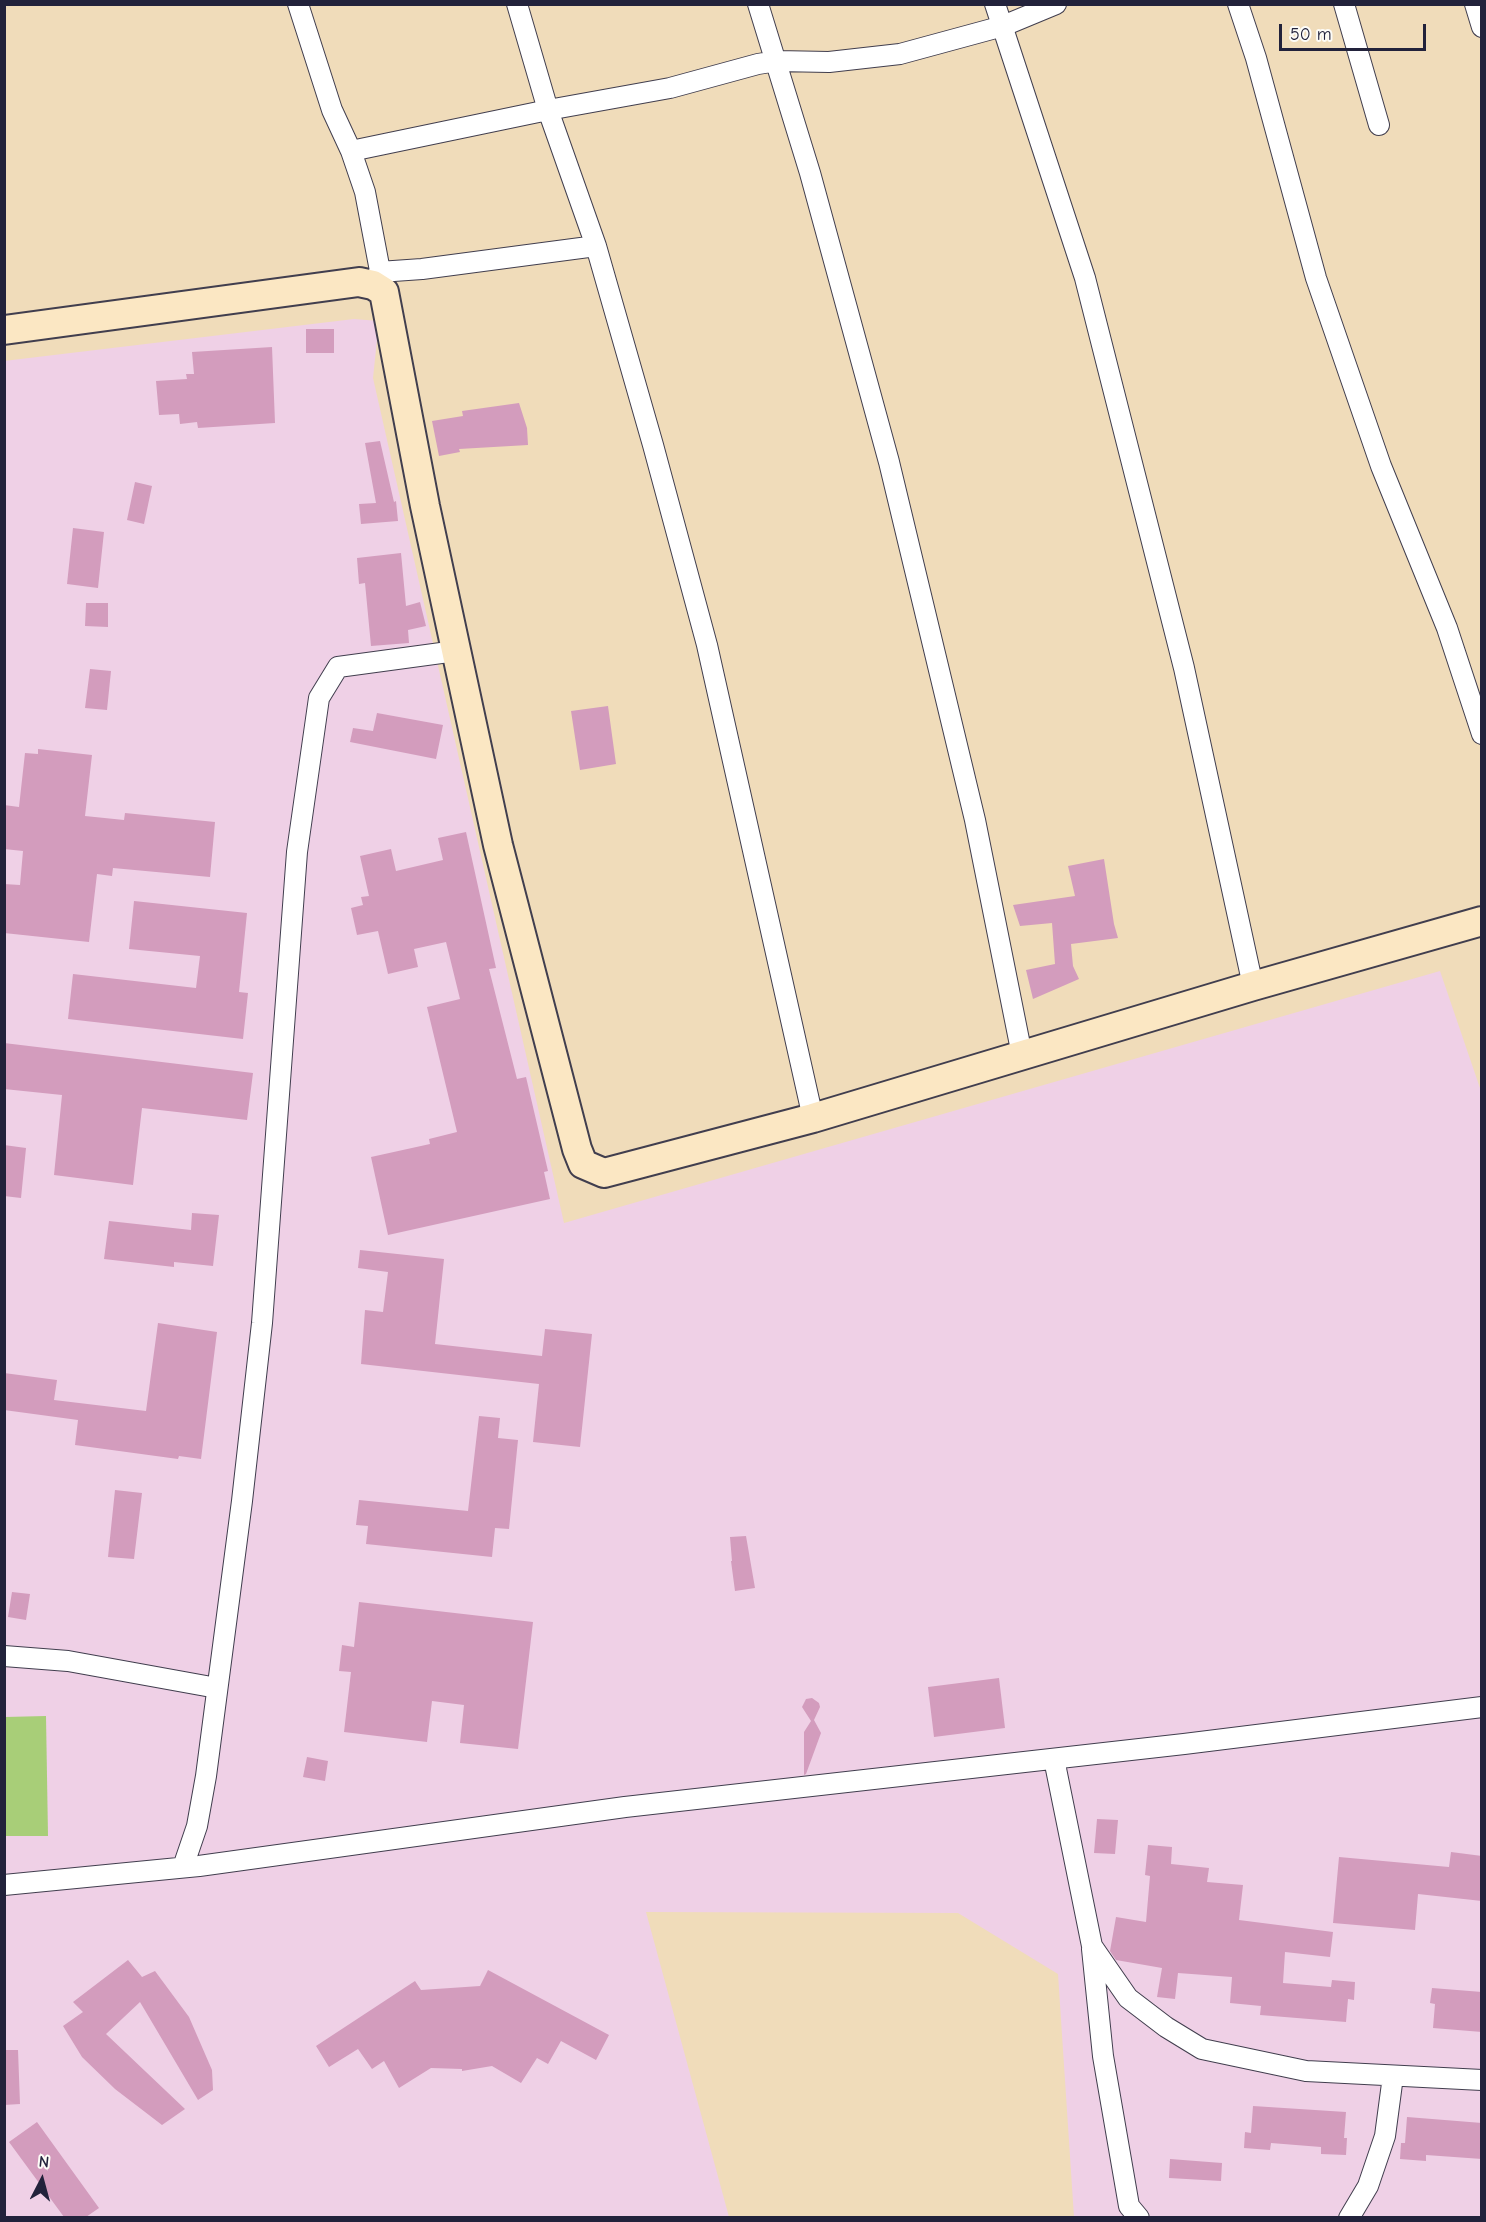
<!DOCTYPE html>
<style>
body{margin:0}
#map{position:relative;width:1486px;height:2222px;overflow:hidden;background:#f0dcba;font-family:"Comic Neue",sans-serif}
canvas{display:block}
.frame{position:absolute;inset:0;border:6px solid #22223b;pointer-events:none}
.north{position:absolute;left:12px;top:2150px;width:60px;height:60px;-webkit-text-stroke:4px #fdfcf7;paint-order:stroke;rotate:6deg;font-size:16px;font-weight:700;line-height:24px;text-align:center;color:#22223b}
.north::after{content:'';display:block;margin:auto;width:21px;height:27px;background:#22223b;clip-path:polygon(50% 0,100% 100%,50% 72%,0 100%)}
.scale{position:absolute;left:1279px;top:24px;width:147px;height:27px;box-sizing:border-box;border:3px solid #22223b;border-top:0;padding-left:8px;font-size:18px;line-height:21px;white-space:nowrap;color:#22223b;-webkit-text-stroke:4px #fdfcf7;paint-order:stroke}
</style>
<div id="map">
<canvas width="1486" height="2222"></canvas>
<div class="frame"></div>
<div class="north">N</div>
<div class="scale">50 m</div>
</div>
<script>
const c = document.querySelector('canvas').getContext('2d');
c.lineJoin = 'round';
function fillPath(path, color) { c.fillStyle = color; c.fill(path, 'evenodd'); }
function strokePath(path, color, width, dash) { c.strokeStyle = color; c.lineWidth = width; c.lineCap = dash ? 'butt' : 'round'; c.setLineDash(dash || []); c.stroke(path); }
fillPath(new Path2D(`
 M354,319L379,321L373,378L564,1223L1440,971L1482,1094L1481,2217H1074L1058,1974L958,1913L646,1912L729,2217H5L4,361Z`), '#efd0e6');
fillPath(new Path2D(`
 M46,1716L48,1836H5V1717Z`), '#a8ce78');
fillPath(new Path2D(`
 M306,329H334V353H306Z
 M272,347L275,423L198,428L197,422L180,424L179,414L159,415L156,381L187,379L186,374H194L192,352Z
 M519,403L527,428L528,445L459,449L460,452L439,456L432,421L463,416L462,411Z
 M380,441L394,502L396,501L398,521L361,524L359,504L376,503L365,443Z
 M135,482L152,486L144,524L127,520Z
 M73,528L104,532L98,588L67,584Z
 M401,553L406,606L420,602L426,626L408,630L409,643L371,646L365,583L359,584L357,558Z
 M86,603H108V627L85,626Z
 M90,669L111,671L107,710L85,708Z
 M608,706L616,764L580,770L571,711Z
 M377,713L443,725L436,759L350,742L353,728L373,731Z
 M38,749L92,755L85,816L124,820L125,813L215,822L210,877L113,868L112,876L97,874L89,942L4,933V884L20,885L23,851L4,849V805L19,807L25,753L38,754Z
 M466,832L496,968L489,969L517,1079L526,1077L548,1171L544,1172L550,1199L388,1235L371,1157L430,1144L429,1139L457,1132L427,1007L460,999L446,942L414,949L418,967L388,974L378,931L357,935L351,908L363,905L361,897L369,896L360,856L391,849L396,871L443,860L438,838Z
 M1104,859L1114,924L1118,938L1071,944L1073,966L1079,979L1033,999L1026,970L1055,964L1052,923L1020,926L1013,905L1075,896L1068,866Z
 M134,901L247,913L239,992L248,993L243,1039L68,1019L73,974L196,988L200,956L129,949Z
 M4,1043L253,1073L247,1120L142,1108L133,1185L54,1175L62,1095L4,1089Z
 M4,1145L26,1148L21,1198L4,1196Z
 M192,1213L219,1215L213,1266L174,1262V1267L104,1259L109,1221L191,1230Z
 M360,1250L444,1259L435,1344L542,1356L545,1329L592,1334L580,1447L533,1442L539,1384L361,1364L365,1310L383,1312L388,1272L358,1268Z
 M158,1323L217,1332L201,1459L179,1456L178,1459L75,1445L78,1420L4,1410V1373L57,1380L54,1400L146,1411Z
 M479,1416L500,1418L498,1438L518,1440L509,1529L495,1528L492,1557L366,1544L368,1526L356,1525L359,1500L468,1511Z
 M115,1490L142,1493L134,1559L108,1557Z
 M746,1536L755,1588L735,1591L731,1561H732L730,1537Z
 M12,1592L30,1594L26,1620L8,1617Z
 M359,1602L533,1622L518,1749L460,1743L464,1705L432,1701L427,1742L344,1732L351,1672L339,1671L342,1645L354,1647Z
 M999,1678L1005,1728L934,1737L928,1687Z
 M812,1698L819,1703L820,1707L814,1720L821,1733L806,1774L804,1775V1732L811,1721L802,1707L806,1699Z
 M307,1757L328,1761L325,1781L303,1777Z
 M1097,1819L1118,1820L1115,1854L1094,1853Z
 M1148,1845L1172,1847L1171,1864L1209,1868L1207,1882L1243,1885L1239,1920L1333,1932L1330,1957L1285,1952L1283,1983L1331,1987L1332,1980L1355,1982L1354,2000L1348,1999L1346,2022L1260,2015L1261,2006L1230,2003L1232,1977L1178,1973L1175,1999L1157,1997L1162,1968L1116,1960L1110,1951L1116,1917L1146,1922L1150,1876L1145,1875Z
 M1451,1852L1482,1856V1901L1418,1894L1415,1930L1333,1923L1339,1857L1449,1867Z
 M128,1960L142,1977L155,1971L189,2017L212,2070L213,2090L198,2100L140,2002L106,2034L185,2109L162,2125L115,2089L82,2057L63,2026L83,2012L73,2002Z
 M488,1970L609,2035L596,2060L561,2041L548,2064L537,2058L521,2083L492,2066L462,2071V2069L431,2068L399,2088L384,2061L372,2069L358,2049L329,2067L316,2046L415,1981L421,1990L480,1986Z
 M1432,1988L1482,1992V2032L1433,2028L1435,2004L1430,2003Z
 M4,2050H18L20,2104L4,2105Z
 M1253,2106L1346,2112L1344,2138H1347L1346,2155L1321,2154V2147L1271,2143L1270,2150L1244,2148L1245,2132L1251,2133Z
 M1407,2117L1482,2123V2159L1426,2155V2161L1400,2159L1401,2143H1405Z
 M37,2122L99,2208L86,2217H64L9,2142Z
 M1170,2159L1222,2163L1221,2181L1169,2178Z`), '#d39cbd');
const minor = new Path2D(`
 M298,4L332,110L351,151L365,192L384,292
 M517,4L548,110L596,246L653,445L707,645L813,1118
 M758,4L810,173L889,462L975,820L1022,1055
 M995,4L1085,278L1184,668L1253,986
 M1238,4L1256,58L1316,278L1381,466L1447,628L1482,734
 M1344,4L1379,125
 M1475,4L1482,27
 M351,151L548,110L670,88L758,64L777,61L829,62L900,54L1003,26L1056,4
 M379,272L422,269L596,246
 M4,1656L68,1661L217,1688
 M1054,1759L1092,1946L1128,1998L1166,2027L1202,2049L1306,2071L1482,2080
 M183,1867L197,1826L206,1776L242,1501L262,1323L297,852L319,698L338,667L456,651
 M4,1885L199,1866L625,1807L1184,1744L1482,1707
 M1092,1949L1103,2056L1129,2206L1139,2218
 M1349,2218L1368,2186L1385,2136L1393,2076`);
const secondary = new Path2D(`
 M4,330L359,282L373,285L384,292L425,506L498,845L577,1149L583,1164L604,1173L813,1118L1253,986L1482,921`);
strokePath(minor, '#413e4e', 22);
strokePath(secondary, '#413e4e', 32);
strokePath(minor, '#fff', 20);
strokePath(secondary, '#fbe7c3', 28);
</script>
